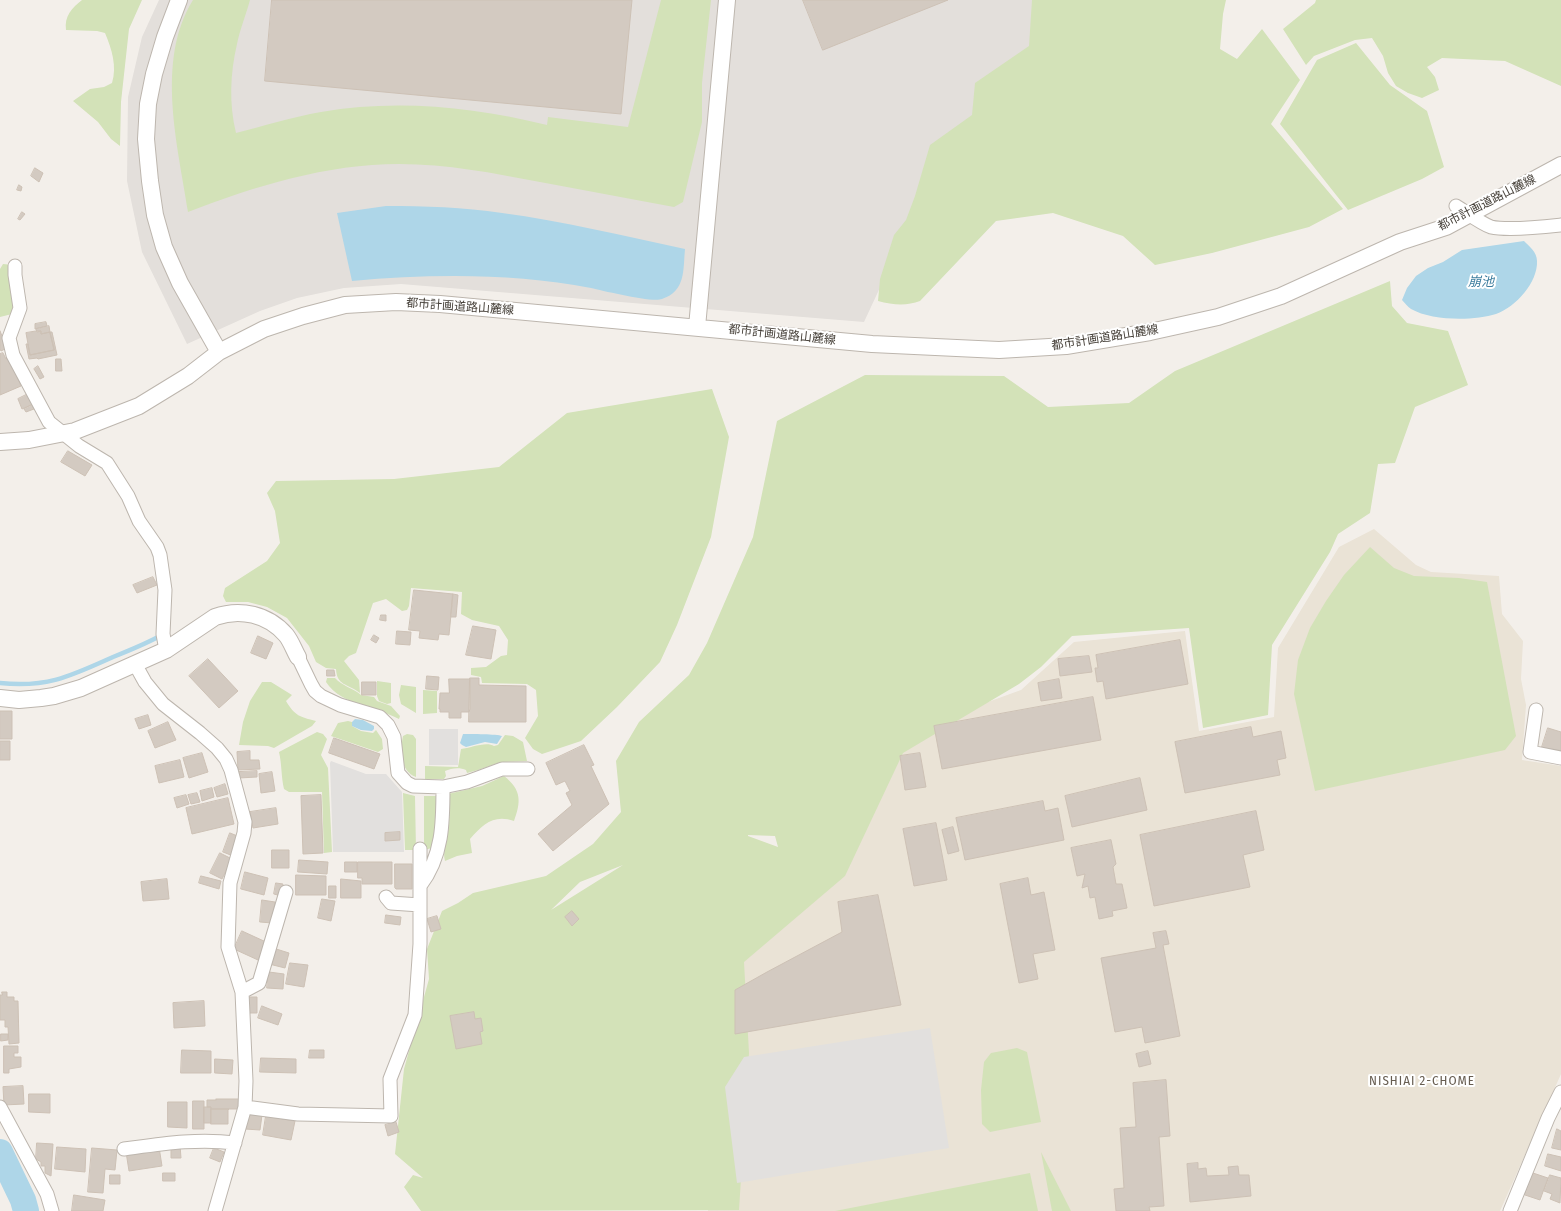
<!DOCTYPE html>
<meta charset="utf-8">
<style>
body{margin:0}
canvas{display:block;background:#f3efea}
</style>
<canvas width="1561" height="1211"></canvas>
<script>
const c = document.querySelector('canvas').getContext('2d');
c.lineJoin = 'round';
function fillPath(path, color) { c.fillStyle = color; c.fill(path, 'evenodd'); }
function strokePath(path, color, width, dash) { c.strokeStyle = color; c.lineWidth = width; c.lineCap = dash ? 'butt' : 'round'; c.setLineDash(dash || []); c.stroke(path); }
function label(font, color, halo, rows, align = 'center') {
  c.font = font + ' "Fira Sans Condensed","Noto Sans JP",sans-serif'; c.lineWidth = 4; c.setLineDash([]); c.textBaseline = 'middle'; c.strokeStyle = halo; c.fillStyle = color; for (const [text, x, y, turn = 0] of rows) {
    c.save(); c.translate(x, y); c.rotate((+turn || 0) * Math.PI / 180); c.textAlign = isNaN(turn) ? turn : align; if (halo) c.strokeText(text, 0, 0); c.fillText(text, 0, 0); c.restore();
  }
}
fillPath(new Path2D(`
 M159,0H1088L923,195L864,322L401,284L344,288L297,298L260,311L187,344L142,252L127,181L128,97L142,37Z`), '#e3dfdb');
fillPath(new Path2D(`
 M1374,529L1416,565L1431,572L1499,576L1502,614L1523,641L1521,679L1526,705L1522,760L1561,766V1074L1500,1211H708L732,954L897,735L1021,690L1074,642L1185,631L1199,731L1274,717L1278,648L1339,547Z`), '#eae3d6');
fillPath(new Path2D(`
 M82,0H142L129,29L121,102L120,146L111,139L98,122L73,101L90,89L104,87L112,83C117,66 112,50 105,33L97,31L66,30C64,16 72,8 82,0Z
 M193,0H250C246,15 240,29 237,44C230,74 229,104 236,133C264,126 292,117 321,112C397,99 472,107 547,125L548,117L628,127L661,0H711L702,83V122L683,202L674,207C629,199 585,190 540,182C493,173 447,164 399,164C327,164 255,186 188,212C178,146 155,61 193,0Z
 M1032,0H1226L1223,14L1220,49L1237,59L1262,29L1300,80L1271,124L1343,209L1309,227L1212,253L1155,265L1123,236L1053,213L996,221L920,301C907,306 893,305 878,301L880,279L894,235L906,220L915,196L930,145L972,115L975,83L1029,46Z
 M1316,0H1561V86L1505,61L1442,58L1427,67L1435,77L1439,90L1422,98L1408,93L1396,86L1388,73L1383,56L1372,38L1355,40L1314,56L1306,65L1283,29L1315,3Z
 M1356,43L1390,85L1427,111L1444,167L1422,179L1348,210L1280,124L1317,60Z
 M3,264L13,265L16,313L0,317V269Z
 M1390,281L1392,306L1407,323L1448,331L1468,385L1415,407L1395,463L1378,464L1370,513L1338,534L1330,552L1272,645L1268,715L1203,728L1189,628L1072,636L1041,667L1019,684L903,753L845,876L744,962L749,1053L739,1210L421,1211L404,1187L413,1175L423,1178L395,1154L404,1069L429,979L427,949L442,911L458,903L473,893L546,876L593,844L621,812L616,761L639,722L689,675L707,643L753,537L777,421L865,375L1004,376L1048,407L1129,403L1175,371ZM748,835L775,836L778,847L748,836ZM623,865L551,910L580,882Z
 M712,389L729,437L711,537L677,625L660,662L617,707L581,741L542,754L533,749L525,738L538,716L536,690L527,684L482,683L481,677L471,675V668L486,667L501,656L507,655L508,640L499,626L472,620L461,614L462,592L411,588L409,606L407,610L402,611L386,599L373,603L356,653L349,656L344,661L359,680L360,693C347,683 337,686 336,669L326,668L316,662L309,646L287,618L267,607L248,602H226L223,596L225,588L267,561L280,543L275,511L267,493L276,481L394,479L499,467L567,413Z
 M1370,547L1394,568L1414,576L1459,578L1487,582L1516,736L1505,750L1315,791L1294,694L1298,660L1310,628L1326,601L1344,575Z
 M327,678H335C342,686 353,688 361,695L374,697L377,701L391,706L400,716L399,719C375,706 342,706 326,682Z
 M377,681L391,683V703L387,704L379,701L377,696Z
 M262,682H271L292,695L286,701C295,716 300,717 316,721L312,726L274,748L268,746L239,745L243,722L250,701Z
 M401,685L416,687V713L401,704L399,695Z
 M423,690L437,691V713L423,714Z
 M348,721L352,722V726L361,731L373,733L376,730L382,739L383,749L378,752L331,736L338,723Z
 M317,732L323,734L327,739L321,755L328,768L332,852L324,853L322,792H289L284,789C281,777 282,765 279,752Z
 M407,734L413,735L416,739V777C400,771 400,751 403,736Z
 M505,735L513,736L523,742L527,761L501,762L478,770L467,773L466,770C460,767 451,768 445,771L446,776L444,779H425V766L458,767L461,749C471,748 486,741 494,746L498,745Z
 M504,776C522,790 521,802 514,821C494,814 483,824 470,839L472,853L457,856L445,861C442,851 448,837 449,826C450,815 449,806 448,794L482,786Z
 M403,793L415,796L416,850H405Z
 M424,796H438V822L432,848L424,850Z
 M1017,1048L1027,1052L1041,1122L990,1132L982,1124L981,1090L984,1062L991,1053Z
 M1041,1152L1071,1211H1052Z
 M1030,1173L1038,1211H835Z`), '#d3e2b8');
fillPath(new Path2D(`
 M429,729H458V765H429Z
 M331,761L366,774H386L402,792L404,852H333L330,763Z
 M930,1028L949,1148L737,1183L725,1087L744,1057Z`), '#e2e0de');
fillPath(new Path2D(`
 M386,206C425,206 463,207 502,213C563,221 624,236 685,249C683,270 686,291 662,299C653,303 604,291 591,288C513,273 431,274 352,281L337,213Z
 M1524,241C1529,246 1537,252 1537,261C1538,282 1516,307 1496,314C1474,321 1432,321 1411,309C1408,307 1405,303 1402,300L1407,288L1416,276L1428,268L1443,262L1462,250Z
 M355,719L363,720L374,726V729L372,731L361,730L352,726V722Z
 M463,734C471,734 497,734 502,736L497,744L485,742L466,747L462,745L460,743Z`), '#aed6e8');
strokePath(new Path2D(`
 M0,683C47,688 71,676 113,657C128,651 143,645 158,637`), '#aed6e8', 4.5);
strokePath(new Path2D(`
 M0,1152L23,1200L26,1211`), '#aed6e8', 26);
const building = new Path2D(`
 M272,0H632L621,114L265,81Z
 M803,0H948L823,50Z
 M35,168L43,173L39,182L31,176Z
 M19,185L22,187L21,191L17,190Z
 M22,212L25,214L20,220L18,219Z
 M46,322L47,326L35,329V324Z
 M49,326L50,332L41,334V331L37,332L36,329Z
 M0,331L7,348L1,351L0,349Z
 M36,331H41V334L50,332L54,350L30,355L26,333Z
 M50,332H52L57,355L38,359L37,358L29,359L26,344H28L30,355L54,350Z
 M3,353L6,359L9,357L21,386L0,395V354Z
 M56,359H61L62,371H56Z
 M38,366L44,377L40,379L34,369Z
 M28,394L33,404L22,409L18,399Z
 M32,405L34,409L26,412L24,409Z
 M68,451L92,465L85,476L61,462Z
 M153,577L157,585L137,593L133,585Z
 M414,590L453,594L449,635L439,634L438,640L419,638L420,631L409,630Z
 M453,594L458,595L456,617H451Z
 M381,615H386V621L380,620Z
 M473,626L496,630L491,659L466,655Z
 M397,631L411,632L410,645L396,644Z
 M374,635L379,638L376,643L371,640Z
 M258,636L273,643L266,659L251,653Z
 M1180,640L1188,684L1106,699L1103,681L1097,682L1095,668H1098L1096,655Z
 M1089,656L1092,672L1060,676L1058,659Z
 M208,659L238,691L219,708L189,676Z
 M327,670H334L335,676H327Z
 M427,676L439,677L438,690L426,689Z
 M470,678H479V685L526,686V722H469Z
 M449,679H470V709L469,712H461V718H449V712H440V709H439L440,693H449Z
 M1059,679L1062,698L1041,701L1038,683Z
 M362,682H376V695H362Z
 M1093,697L1101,740L942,769L934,726Z
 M0,711H12V739H0Z
 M148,715L151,725L139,729L135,719Z
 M168,722L176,740L155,748L148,731Z
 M1251,727L1253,737L1281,731L1286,758L1277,760L1280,775L1185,793L1175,742Z
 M1548,728L1561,732V753L1542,747Z
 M334,738L380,754L374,769L329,753Z
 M0,741H10V760H0Z
 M584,745L594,765L591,766L609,804L553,851L538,834L572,805L566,793L570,791L565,781L556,785L546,763Z
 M250,751V760H259L260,769L238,770L237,752Z
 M202,753L208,772L189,778L183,758Z
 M920,753L926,787L905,790L900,756Z
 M180,760L184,777L159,783L155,766Z
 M257,771V777L239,778V772Z
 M272,772L275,791L261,793L259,774Z
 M1140,778L1147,810L1072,827L1065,796Z
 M225,784L228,794L217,797L214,788Z
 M212,788L214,797L202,801L200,791Z
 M197,793L200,802L191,804L188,795Z
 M186,795L189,804L177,808L174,798Z
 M321,795L323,853L303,854L301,796Z
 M228,798L234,824L192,834L186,808Z
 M1043,801L1045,811L1058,808L1064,840L965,860L956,818Z
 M276,808L278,824L253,828L250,812Z
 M1256,811L1264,850L1243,855L1250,887L1154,906L1140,835Z
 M936,823L947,880L914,886L903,829Z
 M953,827L959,851L948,854L942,830Z
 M400,832V840L385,841V833Z
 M230,833L240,837L233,856L223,852Z
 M1111,840L1116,864L1113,867L1116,884H1122L1127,908L1112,911L1113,916L1099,919L1095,897L1090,898L1088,886L1082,888L1085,874L1077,876L1071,848Z
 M272,850H289V868H272Z
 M220,853L232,859L222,879L210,873Z
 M299,860L328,862L327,874L298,872Z
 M345,862H357V872H345Z
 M358,862H392V884H362V878H358Z
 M395,864H412V889H396L395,888Z
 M245,872L268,878L264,895L241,889Z
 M296,875L326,876V895H296Z
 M201,876L221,881L219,889L199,883Z
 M1028,878L1031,895L1044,892L1055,950L1033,954L1038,979L1019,983L1000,884Z
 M167,879L169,899L143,901L141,882Z
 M341,879L361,881V898H341Z
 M276,883L283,884L281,896L274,894Z
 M329,886H336V898H329Z
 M878,895L901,1005L735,1034V990L767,972L842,932L838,902Z
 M322,899L335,901L331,921L318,918Z
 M262,900L275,902L272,923L260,922Z
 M572,911L579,919L572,926L565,917Z
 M386,915L401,917L400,925L385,923Z
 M437,916L441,929L431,932L427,919Z
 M242,931L266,942L258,960L234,949Z
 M1166,931L1169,944L1163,945L1180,1036L1145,1043L1142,1027L1115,1032L1101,958L1156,948L1153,933Z
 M273,948L289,953L285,968L269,964Z
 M290,963L308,965L304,987L286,984Z
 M269,972L284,974L283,989L267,988Z
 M2,992H7V997H14V1001H18L19,1043L9,1044L8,1027H5V1020H0V995H2Z
 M249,997H257V1013H249Z
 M204,1001L205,1026L174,1028L173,1003Z
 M262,1006L282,1014L278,1025L258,1018Z
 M474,1012L475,1019L481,1018L483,1031L480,1032L482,1044L456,1049L450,1016Z
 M1,1034H8V1040L1,1041Z
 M4,1046H18V1053H14V1057H21V1067L9,1069V1073H4Z
 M182,1050L211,1051V1073H181Z
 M310,1050H324V1058H309Z
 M1148,1051L1151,1064L1139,1067L1136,1054Z
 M261,1058L296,1059V1073L260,1072Z
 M215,1059L233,1060L232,1074L215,1073Z
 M1166,1080L1170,1136L1159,1137L1164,1206L1149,1207L1150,1211H1116L1114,1189L1124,1188L1120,1128L1136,1127L1133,1083Z
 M23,1086L24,1104L4,1105L3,1087Z
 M29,1094H50V1113L29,1112Z
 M216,1099H239V1109H211V1107H207V1100H216Z
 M193,1101H204V1129H193Z
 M168,1102H187V1128L168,1127Z
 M204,1107H211V1123H204Z
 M211,1109H229L228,1110V1124H211Z
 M246,1113L262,1115L260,1130L245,1129Z
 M266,1116L295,1121L291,1140L263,1135Z
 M396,1122L399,1132L388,1136L385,1125Z
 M1557,1129L1561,1131V1150L1552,1148Z
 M37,1143L53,1144L51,1176L45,1173V1166H41V1162L36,1159Z
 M180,1145L181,1158H171V1146Z
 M57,1147L86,1149L85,1172L55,1169Z
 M159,1147L162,1166L129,1171L126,1152Z
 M92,1148L117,1150L115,1170L105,1169L103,1193L88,1192Z
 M214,1148L224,1152L220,1162L210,1158Z
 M1548,1154L1561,1157V1171L1545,1166Z
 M1198,1163V1169L1206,1168L1207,1176L1229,1175L1228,1167L1238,1166L1239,1175H1249L1251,1196L1190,1202L1187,1164Z
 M163,1173H175V1181H163Z
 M1533,1173L1548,1178L1540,1200L1525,1195Z
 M110,1175H120V1184H110Z
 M1550,1175L1561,1178L1560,1203L1550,1199L1552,1194L1544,1191Z
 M74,1195L105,1200L103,1211H72Z`);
fillPath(building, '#d3cac1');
strokePath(building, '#cdc1b5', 1);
const minor = new Path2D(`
 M1456,206C1466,212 1480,223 1491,227C1508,231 1543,227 1561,225
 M15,266V275L20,308L9,338L13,355L49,422L79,446L107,463L128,496L139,521L157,547L160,555L165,590L163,634L166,650
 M298,657L311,684L315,691L321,696L340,705L380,717L388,725L394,737L398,773L407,783L413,786L443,787L467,782L502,769H528
 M135,664L145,682L163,704L200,733L217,748L226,759L231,770L245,822L244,833L230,883L228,947L242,992L246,1081L245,1107L215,1211
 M1536,710L1530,752L1561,758
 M420,886C443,856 443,822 443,787
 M386,897L391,903L420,905
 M242,992L259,983L286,892
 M0,1107L47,1194L52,1211
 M245,1107L298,1114L391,1116L390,1079L415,1015L420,944V849
 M124,1149C161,1144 197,1138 235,1143
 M1510,1211L1548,1118L1561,1092`);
const tertiary = new Path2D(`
 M179,0L165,37L154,74L148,104L146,139L150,181L155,215L164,247L180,283L219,352
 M697,327L727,0
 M0,442L29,440L75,431L139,406L188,376L219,352L264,329L303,316L345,305L396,302L440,304L872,344L999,350L1066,346L1150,332L1218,317L1281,296L1400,242L1446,227L1561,165
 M0,698L19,700L41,698L54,696L81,688L166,650L215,617C240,608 268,614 286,635C291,641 294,650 298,657`);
strokePath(minor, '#bdb6ae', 15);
strokePath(tertiary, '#bdb6ae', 18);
strokePath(minor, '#fff', 13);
strokePath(tertiary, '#fff', 16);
label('12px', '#464039', '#fff', [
 ["都市計画道路山麓線",1487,203,-27],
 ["都市計画道路山麓線",460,307,4],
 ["都市計画道路山麓線",782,335,6],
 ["都市計画道路山麓線",1105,338,-9]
]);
label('italic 13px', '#3d7d9e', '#fff', [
 ["崩池",1481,282]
]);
c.letterSpacing = '1px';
label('13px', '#675d51', '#fff', [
 ["NISHIAI 2-CHOME",1422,1081]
]);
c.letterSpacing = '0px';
</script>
